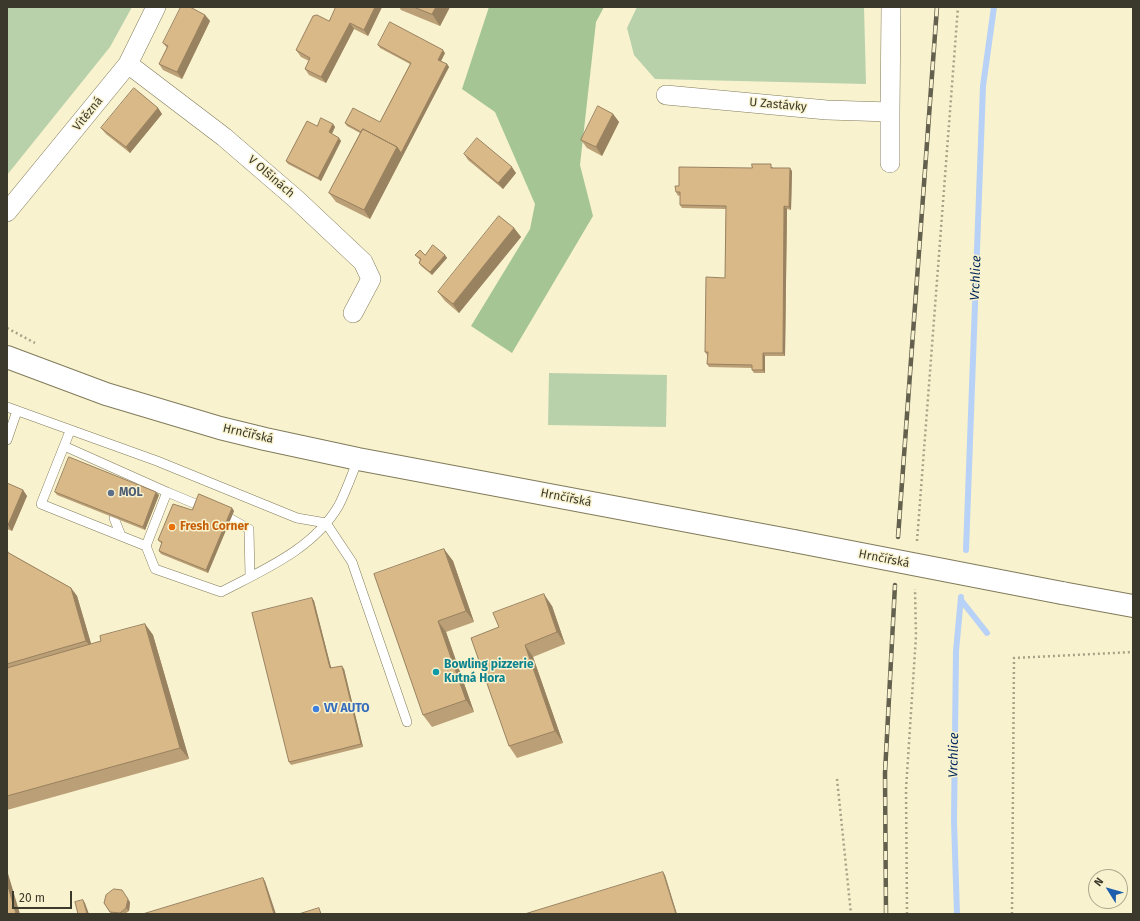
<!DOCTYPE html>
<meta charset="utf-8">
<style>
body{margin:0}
#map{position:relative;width:1140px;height:921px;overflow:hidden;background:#f8f2ce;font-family:"Fira Sans",sans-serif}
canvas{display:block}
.frame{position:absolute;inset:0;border:8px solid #3b392b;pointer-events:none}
.north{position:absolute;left:1088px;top:869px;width:40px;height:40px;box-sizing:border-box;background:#f8f2ce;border:1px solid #aca88d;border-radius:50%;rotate:307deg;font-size:11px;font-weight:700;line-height:16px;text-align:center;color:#3b392b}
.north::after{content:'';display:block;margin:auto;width:14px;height:18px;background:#1d5eae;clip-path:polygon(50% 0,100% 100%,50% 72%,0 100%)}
.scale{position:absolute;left:12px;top:891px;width:60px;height:18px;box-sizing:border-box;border:2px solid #3b392b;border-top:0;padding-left:5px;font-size:12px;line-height:14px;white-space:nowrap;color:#3b392b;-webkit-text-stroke:3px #f8f2ce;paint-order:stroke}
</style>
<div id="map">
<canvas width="1140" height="921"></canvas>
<div class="frame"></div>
<div class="north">N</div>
<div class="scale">20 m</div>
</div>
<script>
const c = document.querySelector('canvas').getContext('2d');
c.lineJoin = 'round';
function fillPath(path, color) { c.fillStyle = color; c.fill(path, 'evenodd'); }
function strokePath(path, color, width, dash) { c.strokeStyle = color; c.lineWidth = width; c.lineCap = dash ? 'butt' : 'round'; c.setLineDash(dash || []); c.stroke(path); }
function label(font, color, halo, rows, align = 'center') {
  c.font = font + ' "Fira Sans",sans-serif'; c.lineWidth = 3; c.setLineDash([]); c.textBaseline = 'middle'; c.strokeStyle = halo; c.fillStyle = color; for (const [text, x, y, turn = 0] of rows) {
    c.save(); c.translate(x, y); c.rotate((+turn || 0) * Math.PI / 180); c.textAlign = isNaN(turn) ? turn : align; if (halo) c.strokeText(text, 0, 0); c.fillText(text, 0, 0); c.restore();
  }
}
fillPath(new Path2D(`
 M7,7H132L110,47L7,175Z
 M637,7H864L866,84L655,79L634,55L627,28Z
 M549,373L667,375L666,427L548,425Z`), '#b8d1ab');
fillPath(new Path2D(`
 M489,7H604L596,22L580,165L593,216L512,353L471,326L530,229L535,204L495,112L462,89Z`), '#a5c595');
strokePath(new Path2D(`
 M966,550L983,86L994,7
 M961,600L987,633
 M957,914L954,821L956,651L961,597`), '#b8d1f6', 6);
const lane = new Path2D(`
 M7,407L157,461L297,518L326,523L352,562L407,722
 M70,431L41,504L146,546L155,569L221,592C263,570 314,549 339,505C346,491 352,475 358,459
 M7,440L17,411
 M64,446L167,492
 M114,518L121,536
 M231,519L249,529L250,577
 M146,546L167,492L198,505`);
const street = new Path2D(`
 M128,64L224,137L296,199L363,262L371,279L353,313
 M666,95L827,110L890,112L891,7
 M890,112V163
 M7,212L128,64L156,7`);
const secondary = new Path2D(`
 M7,357L106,394L220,428L265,439L358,459L794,541
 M1062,593L1133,606`);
strokePath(lane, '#817b5b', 10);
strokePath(street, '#817b5b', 20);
strokePath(secondary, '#817b5b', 24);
strokePath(new Path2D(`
 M7,328L35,343
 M917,541L958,7
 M837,779L851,914
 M907,914L906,789L916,636L915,589
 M1012,914L1014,658L1133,652`), '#a6a287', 2.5, [2, 3]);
strokePath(lane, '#fff', 9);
strokePath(street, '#fff', 19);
strokePath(secondary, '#fff', 22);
const rail = new Path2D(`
 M898,537L937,7
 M886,914L885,773L895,585`);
strokePath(rail, '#63604e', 4.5);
strokePath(rail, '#f8f2ce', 3, [9]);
const secondaryBridge = new Path2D(`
 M794,541L1062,593`);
strokePath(secondaryBridge, '#817b5b', 24, []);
strokePath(secondaryBridge, '#fff', 22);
fillPath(new Path2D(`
 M382,7L368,36L354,29L326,83L309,75L305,69L309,61L301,57L296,50L329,21Z
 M399,7H450L440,26L401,10Z
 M205,15L210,21L182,79L163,70L159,64L167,48L163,43Z
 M378,45L445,53L441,61L447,64L449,67L370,219L336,202L329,193L360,133L347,126L345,123L380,122L410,64L380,48Z
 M158,108L162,114L130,153L106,134L101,128Z
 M613,114L619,122L602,156L587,148L581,140Z
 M333,124L335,127L332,134L339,138L341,141L321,181L288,164L286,161L317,126Z
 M464,154L516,173L503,189L468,160Z
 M773,167V168L792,171L791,210L787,209L785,356H765V373H754L752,370V368L709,367L707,364V355L705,352L725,278L726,209L682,208L680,205V195L678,196L676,192L679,186L752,168Z
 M514,228L521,237L459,313L445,301L438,292Z
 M415,255H445L447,258L432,275L421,266L419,263L420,260Z
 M7,483L23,490L27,496L12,531L7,529Z
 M55,492L159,495L145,530L57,495Z
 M232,508L234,511L208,573L161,554L159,551L162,543H161L158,540L192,510Z
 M7,549L9,553L71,588L77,596L91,644L101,641L145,624L153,635L189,759L7,810Z
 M444,549L453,561L474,622L446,632L474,712L432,727L423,715Z
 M312,598L314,601L331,668L344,669L363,747L291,765L289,762Z
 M552,606L565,644L533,657L563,743L517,758L509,746L499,627Z
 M130,902L129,911L125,914H111L104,903Z`), '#bb9f76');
fillPath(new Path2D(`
 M375,7H382L368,36L364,30Z
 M436,7H450L440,26L432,14Z
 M205,15L210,21L182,79L177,72Z
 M350,23L354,29L326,83L321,77Z
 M443,50L445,53L440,63L438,60Z
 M447,64L449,67L370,219L364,210L397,147Z
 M158,108L162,114L130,153L126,147Z
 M613,114L619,122L602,156L596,147Z
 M333,124L335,127L331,135L329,132Z
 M339,138L341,141L321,181L318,178Z
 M512,167L516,173L503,189L498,183Z
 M790,168L792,171L791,210L789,207Z
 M784,206L787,209L785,356L783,353Z
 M514,228L521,237L459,313L453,304Z
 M445,255L447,258L432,275L430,272Z
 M763,353L765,356V373L763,370Z
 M23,490L27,496L12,531L8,525Z
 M156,492L159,495L145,530L143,527Z
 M232,508L234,511L208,573L206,570Z
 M444,549L453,561L474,622L466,611Z
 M71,588L77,596L93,650L86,641Z
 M544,594L552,606L565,644L557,632Z
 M312,598L314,601L332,671L330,668Z
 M438,621L446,632L474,712L466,700Z
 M145,624L153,635L189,759L180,748Z
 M525,645L533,657L563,743L555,731Z
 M342,666L344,669L363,747L361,744Z
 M7,870L20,914H16L7,883Z
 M663,872L665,875L677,914H676Z
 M263,878L265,881L276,914H274Z
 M128,899L130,902L129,911L126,908Z
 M83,900L85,903L89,914H87Z`), '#998260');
const building = new Path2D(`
 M181,7H190L205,15L177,72L159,64L168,46L163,43Z
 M336,7H375L364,30L350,23L321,77L305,69L310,58L296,50L313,16L317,15L329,21Z
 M414,7H436L432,14Z
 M390,22L443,50L438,60L447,64L401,153L397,147L363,129L361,132L345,123L353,108L380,122L411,63L378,45Z
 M134,88L158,108L126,147L101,128Z
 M598,106L613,114L596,147L581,140Z
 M321,118L333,124L329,132L339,138L318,178L286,161L307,121L317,126Z
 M363,129L397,147L364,210L329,193Z
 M477,138L512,167L498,183L464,154Z
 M752,164H771V168H790L789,207L784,206L783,353H763V370H752V365L707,364L708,352H705L706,277L725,278L726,206L680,205V192H676L675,186H679V167L752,168Z
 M499,216L514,228L453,304L438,292Z
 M433,245L445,255L430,272L419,263L421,259L415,255L420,250L425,255Z
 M69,457L156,492L143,527L55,492Z
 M7,483L23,490L8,525L7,524Z
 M199,494L232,508L206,570L159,551L162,542L158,540L173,504L192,510Z
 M444,549L466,611L438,621L466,700L423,715L374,574Z
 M7,552L71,588L86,641L7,664Z
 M544,594L557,632L525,645L555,731L509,746L471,638L499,627L493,613Z
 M312,598L330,668L342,666L361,744L289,762L252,613Z
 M145,624L180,748L7,796V668L101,641L100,636Z
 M663,872L676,914H525Z
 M263,878L274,914H143Z
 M7,883L16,914H7Z
 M114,889L122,890L128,899L126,908L120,913L110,912L104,903L106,895Z
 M83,900L87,914H78L75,902Z
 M319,908L321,914H299Z`);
fillPath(building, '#dab989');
strokePath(building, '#998260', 1);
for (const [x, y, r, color] of [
 [111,493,4,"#5c6f8a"],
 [172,527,4,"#e8710a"],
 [436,672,4,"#0f9aa8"],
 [316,709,4,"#3f7fe0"]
]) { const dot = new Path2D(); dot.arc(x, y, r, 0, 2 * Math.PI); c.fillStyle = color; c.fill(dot); strokePath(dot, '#f8f2ce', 1.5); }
label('12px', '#3b392b', '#f8f2ce', [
 ["U Zastávky",778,105,5],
 ["Vítězná",88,114,-51],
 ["V Olšinách",271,177,41],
 ["Hrnčířská",248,434,13],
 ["Hrnčířská",566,498,11],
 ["Hrnčířská",884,559,11]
]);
label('bold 12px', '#4e5e75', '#f8f2ce', [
 ["MOL",119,493]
], 'left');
label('bold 12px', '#c56008', '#f8f2ce', [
 ["Fresh Corner",180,527]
], 'left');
label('bold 12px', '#0d838f', '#f8f2ce', [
 ["Bowling pizzerie",444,665],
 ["Kutná Hora",444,679]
], 'left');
label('bold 12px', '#366cbe', '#f8f2ce', [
 ["VV AUTO",324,709]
], 'left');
label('italic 13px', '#00275b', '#f8f2ce', [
 ["Vrchlice",976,278,-88],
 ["Vrchlice",954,755,-89]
]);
</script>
